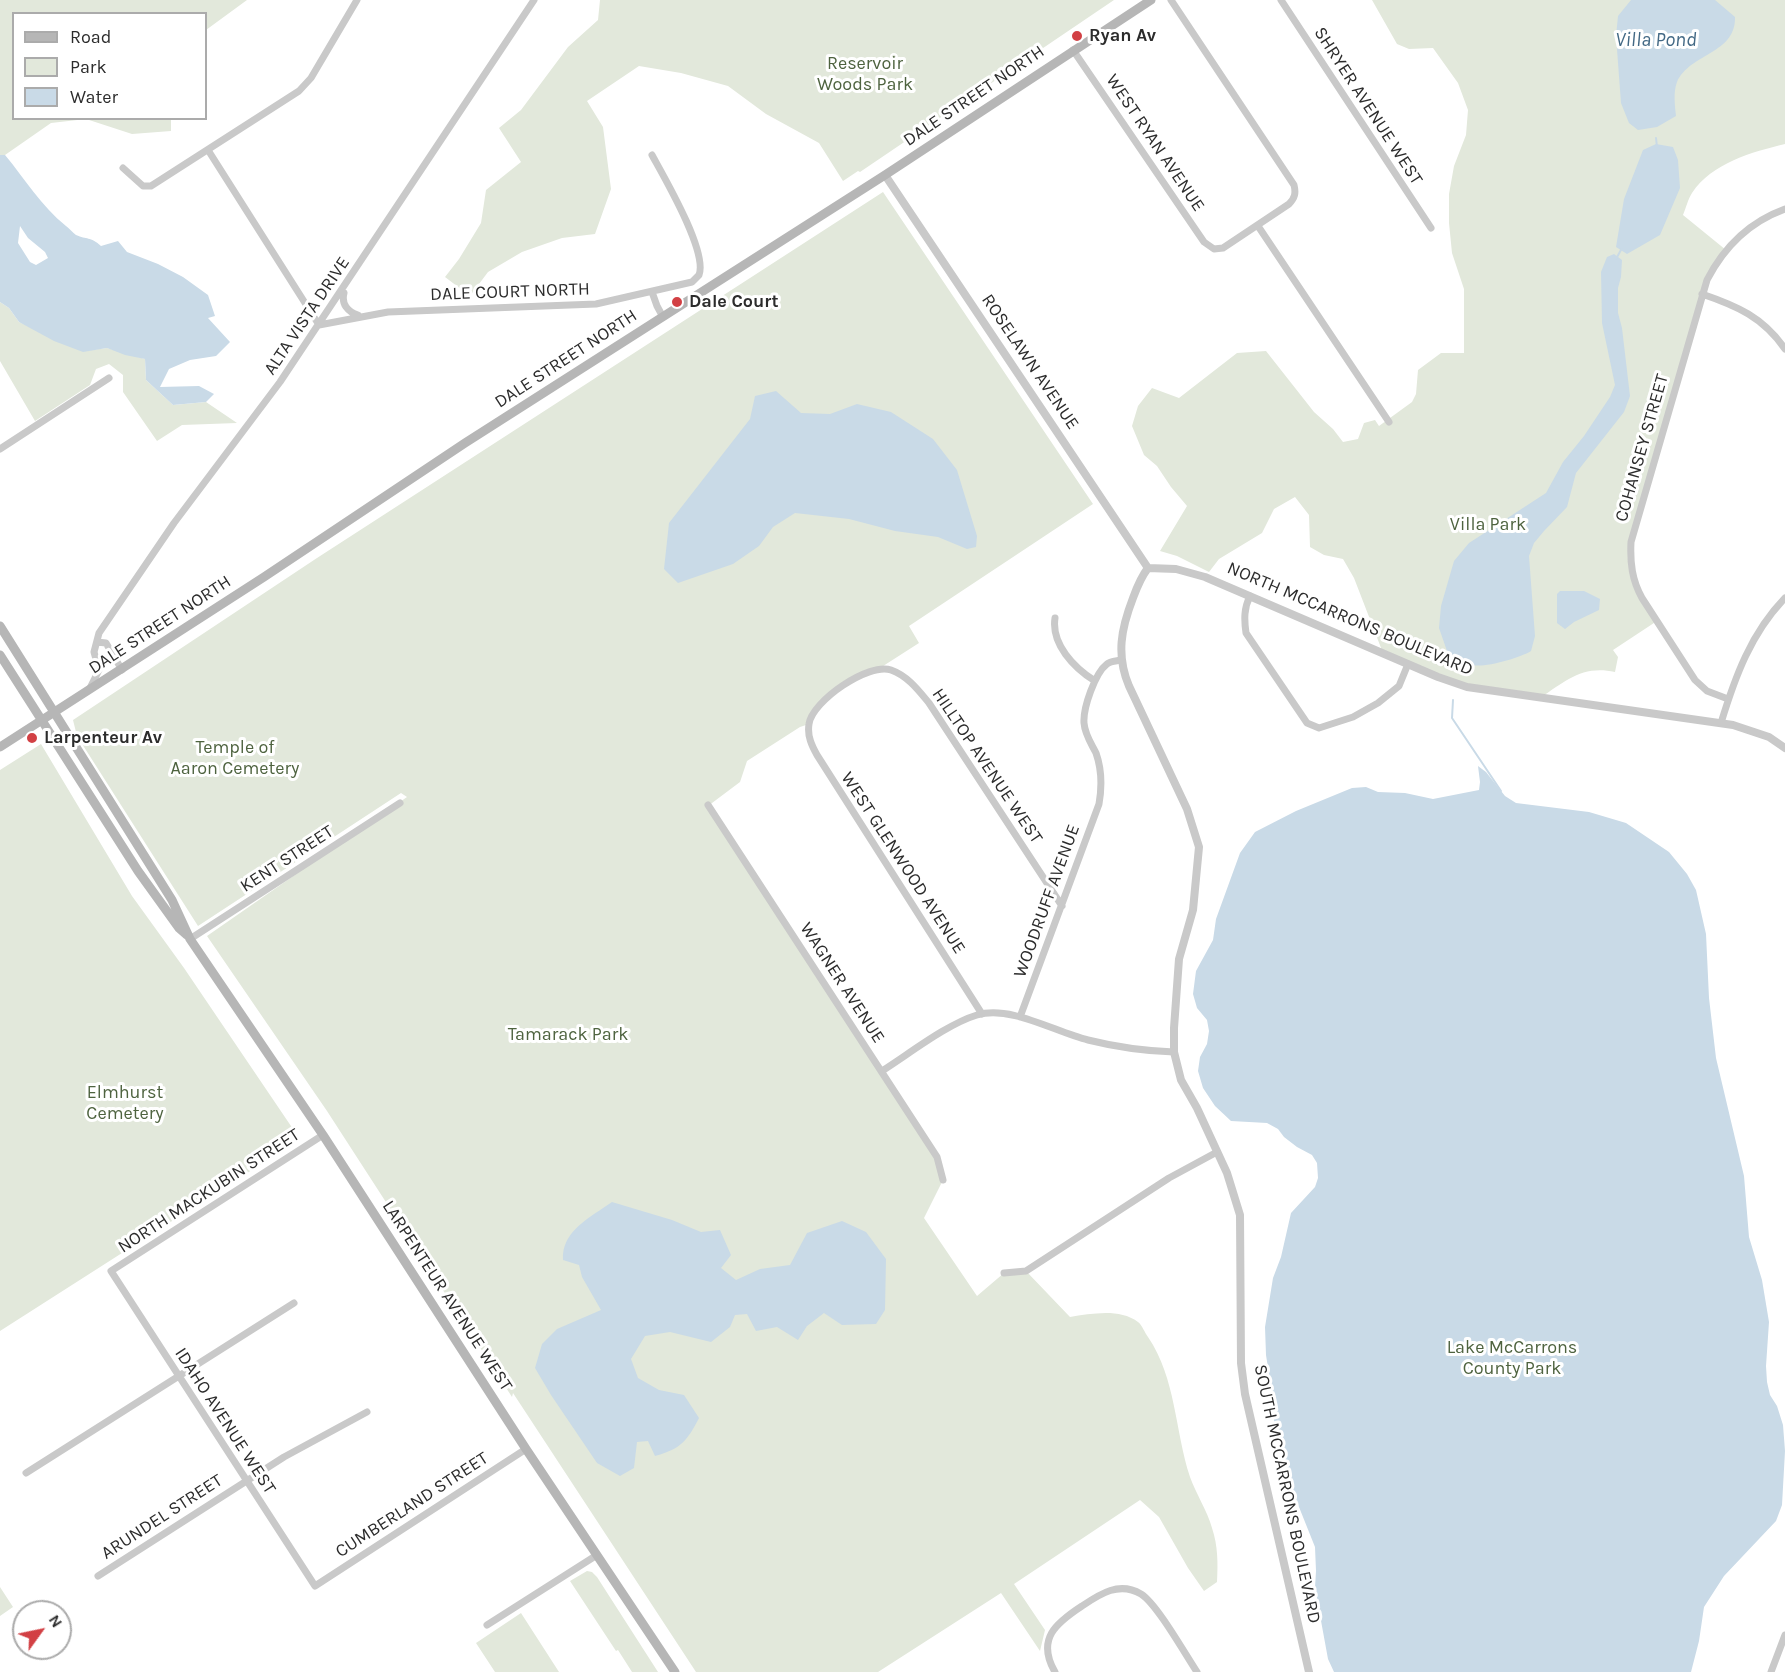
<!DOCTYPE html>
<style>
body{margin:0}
#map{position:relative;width:1785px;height:1672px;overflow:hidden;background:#fff;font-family:Karla,sans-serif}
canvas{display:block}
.legend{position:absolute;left:12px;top:12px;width:195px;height:108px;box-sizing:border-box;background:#fff;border:2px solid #ababab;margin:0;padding:8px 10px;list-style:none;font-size:18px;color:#2c2c2c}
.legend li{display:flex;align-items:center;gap:12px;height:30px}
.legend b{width:30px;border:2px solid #ababab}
.north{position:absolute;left:12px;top:1600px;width:60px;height:60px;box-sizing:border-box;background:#fff;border:2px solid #ababab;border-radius:50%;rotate:57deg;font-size:16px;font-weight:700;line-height:24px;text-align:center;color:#2c2c2c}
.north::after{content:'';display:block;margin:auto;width:21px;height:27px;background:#d24044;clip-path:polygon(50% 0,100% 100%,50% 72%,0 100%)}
</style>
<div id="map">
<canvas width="1785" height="1672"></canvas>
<ul class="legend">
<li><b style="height:8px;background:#b6b6b6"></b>Road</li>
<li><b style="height:16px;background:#e2e8db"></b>Park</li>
<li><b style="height:16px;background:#c9dae7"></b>Water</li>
</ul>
<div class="north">N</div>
</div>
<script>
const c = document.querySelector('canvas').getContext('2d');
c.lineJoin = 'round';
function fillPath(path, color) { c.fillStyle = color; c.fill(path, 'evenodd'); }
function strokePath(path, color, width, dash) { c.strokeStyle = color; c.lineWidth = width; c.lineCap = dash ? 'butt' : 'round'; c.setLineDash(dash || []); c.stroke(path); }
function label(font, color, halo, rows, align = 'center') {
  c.font = font + ' Karla,sans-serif'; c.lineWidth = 6; c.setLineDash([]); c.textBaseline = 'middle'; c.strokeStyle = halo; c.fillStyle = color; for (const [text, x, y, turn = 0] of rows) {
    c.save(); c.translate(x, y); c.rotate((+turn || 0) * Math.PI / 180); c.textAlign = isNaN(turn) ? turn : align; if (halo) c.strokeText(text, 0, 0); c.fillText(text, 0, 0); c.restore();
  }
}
fillPath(new Path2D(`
 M0,0H247L206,30V14H14V118L171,119V131L132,134L86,119L51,123L5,155H0Z
 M600,0H1114L860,172L858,171L843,181L819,143L766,114L728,86L681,73L639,66L587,101L603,127L611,189L595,234L562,238L522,252L488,272L470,296L445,277L459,259L481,223L486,190L521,162L499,128L521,110L568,47L598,20Z
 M1372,0H1785V144C1752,152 1712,163 1692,193C1688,199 1686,208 1683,215L1726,250L1707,280L1633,533L1634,578L1657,621L1613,650L1618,657L1615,672C1582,665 1566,681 1540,698L1486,691L1383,653L1354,578L1343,559L1324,555L1310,547L1309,515L1295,497L1274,509L1262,533L1219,559L1209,572L1177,556L1160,551L1187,506L1171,487L1157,466L1144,455L1132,426L1138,406L1152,388L1179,398L1237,353L1266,351L1314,412L1333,429L1343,442L1358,439L1364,423L1375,420L1379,426L1412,402L1416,394L1418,370L1441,353H1464V289L1452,253L1449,223V194L1454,166L1466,135L1468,110L1458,83L1433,48L1409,49L1397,44Z
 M883,192L1093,504L909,626L919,643L880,668L865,673L820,703L809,724L800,727L747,761L740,782L708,806L937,1157L943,1180L924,1218L977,1296L1004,1273L1026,1271L1070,1317C1091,1314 1119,1308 1138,1322C1142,1325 1145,1333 1148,1337C1176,1378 1175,1431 1190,1477C1196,1494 1207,1510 1212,1528C1218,1546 1218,1563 1217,1582L1204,1591L1188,1568L1159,1517L1140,1500L1014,1584L1045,1630L1040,1651L1001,1593L878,1672H696L513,1393L512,1397L327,1111L207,936L407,797L401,793L198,926L77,736L73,720L317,558Z
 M0,302L9,308L19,322L83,351L107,348L145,359L146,380L173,405L206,402L237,423L182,425L157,441L123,392V375L109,364L96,369L90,385L35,421L0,361Z
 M41,744L132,896L184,968L293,1129L291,1145L0,1331V770Z
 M587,1571L592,1572L597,1577L658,1672H632L618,1650L616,1651L570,1581Z
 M0,1587L13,1607L0,1616Z
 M521,1613L559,1672H495L476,1643Z`), '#e2e8db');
fillPath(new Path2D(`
 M1631,0H1715L1735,17C1736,54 1690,53 1677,82C1673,92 1675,106 1676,116L1657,127L1638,130L1629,123L1621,103L1616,36L1618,16Z
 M1656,144L1673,147L1678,160L1680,188L1660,235L1627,254L1616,247L1624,199L1643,150Z
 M0,155H5C25,179 41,206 66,226C69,228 73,233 76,235C87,240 90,236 101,246L118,241L127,252L158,264L183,277L208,295L215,316L208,318L230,342L216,356L190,360L169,369L160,387L199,386L214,394L206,402L173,405L146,380L145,359L125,355L107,348L83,352L54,341L19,322L9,308L0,302ZM20,226L28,238L45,252L48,258L36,265L30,262L18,243Z
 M1614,254L1622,260L1621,277L1618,288V313L1622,328L1630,396L1624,412L1576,473L1567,507L1544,531L1534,543L1529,556L1535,636L1531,651C1520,658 1485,668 1472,665C1463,663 1454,656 1447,651L1439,628L1441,606L1454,561L1469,543L1546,493L1563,462L1584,436L1610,397L1615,385L1602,323L1601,272L1607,257Z
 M776,391L801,413L830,414L857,404L891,412L933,439L957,470L977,536L976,547L967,549L938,537L895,531L849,519L795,513L773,527L759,546L733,564L678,583L664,569L669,523L750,419L755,396Z
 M1560,591H1584L1600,599L1599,610L1574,622L1565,629L1557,623V594Z
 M1478,766L1486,772L1505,796L1516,803L1589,812L1626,823L1669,852L1687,874L1696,890L1706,934L1709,998L1716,1058L1744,1176L1749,1237L1762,1280L1769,1322L1766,1366L1767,1382L1770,1395L1777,1406L1783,1425L1785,1451L1782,1505L1776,1521L1724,1576L1704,1607L1699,1641L1691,1672H1334L1328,1659L1315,1588L1316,1571L1315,1547L1287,1477L1280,1453L1274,1422L1273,1400L1266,1355L1265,1327L1273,1278L1281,1257L1291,1213L1315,1187L1318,1178L1317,1163L1312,1155L1297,1147L1284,1137L1278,1129L1267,1123L1231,1121L1215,1106L1203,1088L1198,1071L1200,1057L1207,1044L1209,1031L1207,1020L1197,1008L1193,994L1196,971L1213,940L1216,919L1240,853L1255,832L1296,811L1352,788L1366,787L1378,792L1405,793L1433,799L1479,790L1480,782Z
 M612,1202L672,1220L701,1232L720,1230L731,1255L721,1268L736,1280L760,1269L790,1265L807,1233L842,1221L866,1232L886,1259L885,1310L876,1324L842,1325L824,1313L807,1326L798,1340L777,1327L756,1331L747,1314L735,1315L730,1327L711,1342L670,1332L645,1336L631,1359L638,1378L659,1390L684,1395L699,1418C687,1441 681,1449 655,1456L648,1441L637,1442L634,1468L620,1476L597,1463L551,1395L535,1368L542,1344L557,1329L601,1310L582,1277L579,1265L563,1260C561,1231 591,1217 612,1202Z`), '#c9dae7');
strokePath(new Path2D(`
 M1656,138L1657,147
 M1616,259L1622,248
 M1454,670L1455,655
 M1453,700L1452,718L1501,791`), '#c9dae7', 2);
strokePath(new Path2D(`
 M1281,0L1431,228
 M1073,50L1204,242L1214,249L1223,248L1289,204C1295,198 1296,193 1294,185L1171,0
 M208,150L319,325L388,312L596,304L692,282C694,280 698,276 699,275C708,252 664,177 652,155
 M123,168L143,186H151L299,91L311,78L357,0
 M1258,226L1389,422
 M652,292L657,306L663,317
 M344,293C341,304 348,312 358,315
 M1702,294C1737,306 1763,317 1785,349
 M0,449L109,378
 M1250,596C1244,608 1244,619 1246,633L1307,723L1319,728L1353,717L1378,703L1399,686L1408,664
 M1055,618C1051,644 1074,668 1095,681
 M97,642L106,643L122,670
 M89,690L99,670L94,652L99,633L174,523L280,382L534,0
 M1728,699L1707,691L1695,680L1642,598C1632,580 1630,563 1631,542L1707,280C1724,247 1749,222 1785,209
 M1721,723C1735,677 1751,633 1785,598
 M708,805L937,1157L943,1180
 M190,939L400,803
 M982,1014L817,755C812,746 807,736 809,724C812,701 869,662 891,670C908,676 919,691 929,703L1062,906
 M1020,1017L1099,804C1102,787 1102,770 1096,753C1091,743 1085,735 1084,723C1083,708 1095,673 1107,664C1110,661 1117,661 1121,660
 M882,1071C909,1054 947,1024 977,1015C1011,1005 1055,1032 1088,1040C1116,1047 1145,1051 1174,1052
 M323,1135L111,1271L315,1586L526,1449
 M1004,1273L1026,1271L1169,1178L1217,1152
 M26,1473L294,1303
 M98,1576L284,1457L367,1412
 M487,1625L597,1555
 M1055,1672C1036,1639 1056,1623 1082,1606C1100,1594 1119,1581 1141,1594C1157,1604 1185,1654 1197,1672
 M1771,1672L1785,1635`), '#c9c9c9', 7);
strokePath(new Path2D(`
 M885,175L1148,568
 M1148,568C1141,577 1137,587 1133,598C1121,629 1116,655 1129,686L1187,809L1199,847L1193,910L1179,959L1174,1028V1052L1181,1080L1197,1108L1227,1173L1240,1215L1241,1363L1245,1394L1309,1672
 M1148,568L1176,569L1205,577L1438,677L1467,687L1733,725L1769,737L1785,748`), '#c9c9c9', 8);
strokePath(new Path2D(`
 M0,626L172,900L190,939L323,1135L526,1449L675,1672
 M0,655L138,871L179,928L187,935
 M0,747L264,577L465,443L885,175L1151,0`), '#b6b6b6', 9);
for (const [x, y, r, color] of [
 [1077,36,6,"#d24044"],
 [677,302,6,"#d24044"],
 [32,738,6,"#d24044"]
]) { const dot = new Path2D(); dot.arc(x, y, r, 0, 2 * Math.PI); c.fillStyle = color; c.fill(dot); strokePath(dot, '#fff', 2); }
label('bold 18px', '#2c2c2c', '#fff', [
 ["Ryan Av",1089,36],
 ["Dale Court",689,302],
 ["Larpenteur Av",44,738]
], 'left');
label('18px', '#4e633f', '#fff', [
 ["Reservoir",865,64],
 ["Woods Park",865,85],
 ["Villa Park",1488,525],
 ["Temple of",235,748],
 ["Aaron Cemetery",235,769],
 ["Tamarack Park",568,1035],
 ["Elmhurst",125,1093],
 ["Cemetery",125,1114],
 ["Lake McCarrons",1512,1348],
 ["County Park",1512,1369]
]);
label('18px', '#2c2c2c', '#fff', [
 ["DALE STREET NORTH",974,96,-34],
 ["SHRYER AVENUE WEST",1368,106,57],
 ["WEST RYAN AVENUE",1155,143,56],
 ["DALE COURT NORTH",510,292,-2],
 ["ALTA VISTA DRIVE",307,316,-56],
 ["DALE STREET NORTH",566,359,-33],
 ["ROSELAWN AVENUE",1030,362,56],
 ["COHANSEY STREET",1642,448,-74],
 ["NORTH MCCARRONS BOULEVARD",1350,619,23],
 ["DALE STREET NORTH",160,625,-33],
 ["HILLTOP AVENUE WEST",987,766,56],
 ["KENT STREET",287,859,-33],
 ["WEST GLENWOOD AVENUE",903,863,57],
 ["WOODRUFF AVENUE",1047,901,-70],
 ["WAGNER AVENUE",842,983,57],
 ["NORTH MACKUBIN STREET",209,1191,-33],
 ["LARPENTEUR AVENUE WEST",447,1296,57],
 ["IDAHO AVENUE WEST",225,1421,57],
 ["SOUTH MCCARRONS BOULEVARD",1287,1494,78],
 ["CUMBERLAND STREET",412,1505,-33],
 ["ARUNDEL STREET",162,1517,-33]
]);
label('italic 20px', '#436985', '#fff', [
 ["Villa Pond",1656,40]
]);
</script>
